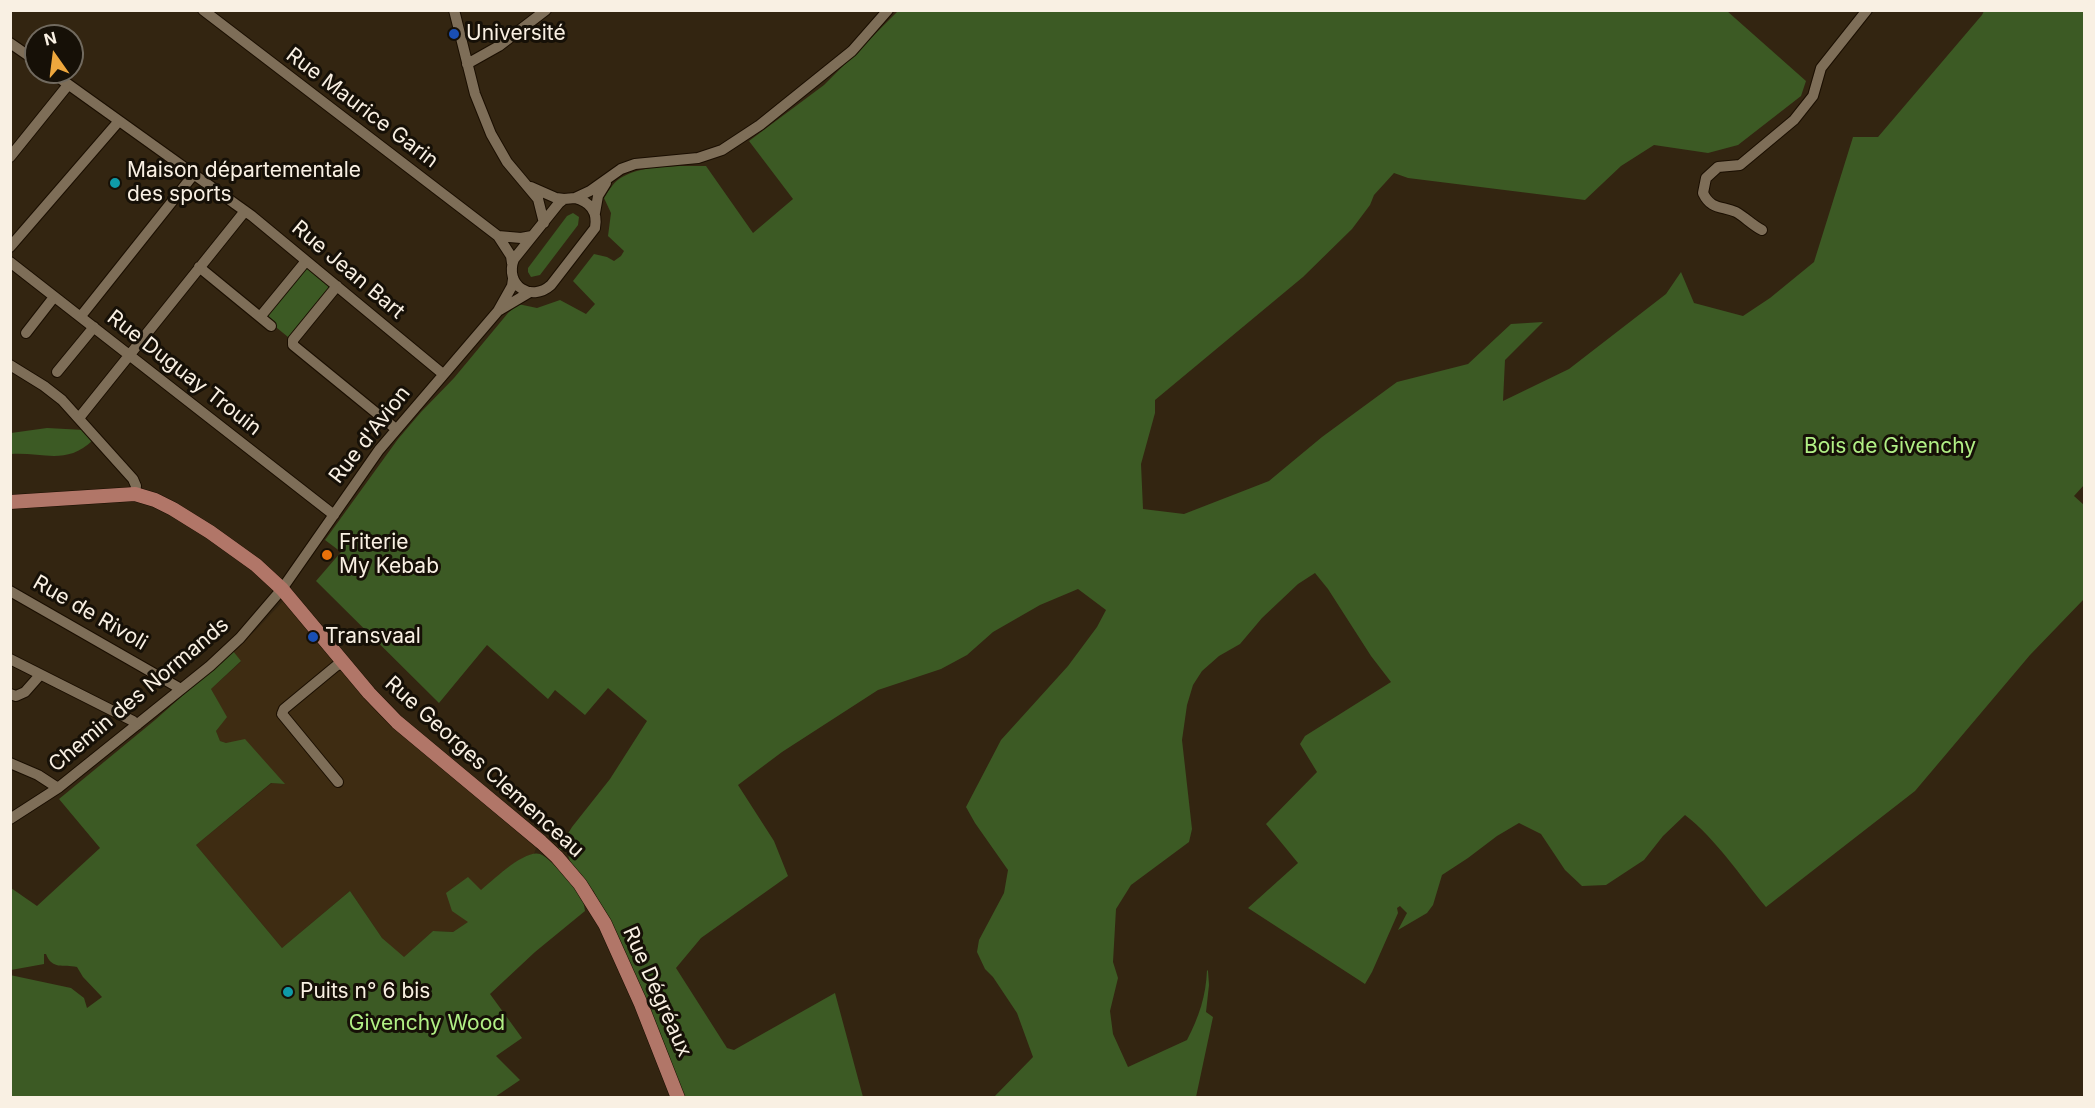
<!DOCTYPE html>
<meta charset="utf-8">
<style>
body{margin:0}
#map{position:relative;width:2095px;height:1108px;overflow:hidden;background:#332511;font-family:Inter,sans-serif}
canvas{display:block}
.frame{position:absolute;inset:0;border:12px solid #f9f0e3;pointer-events:none}
.north{position:absolute;left:24px;top:24px;width:60px;height:60px;box-sizing:border-box;background:#161007;border:2px solid #716a5f;border-radius:50%;rotate:346deg;font-size:16px;font-weight:700;line-height:24px;text-align:center;color:#f9f0e3}
.north::after{content:'';display:block;margin:auto;width:21px;height:27px;background:#eea73d;clip-path:polygon(50% 0,100% 100%,50% 72%,0 100%)}
</style>
<div id="map">
<canvas width="2095" height="1108"></canvas>
<div class="frame"></div>
<div class="north">N</div>
</div>
<script>
const c = document.querySelector('canvas').getContext('2d');
c.lineJoin = 'round';
function fillPath(path, color) { c.fillStyle = color; c.fill(path, 'evenodd'); }
function strokePath(path, color, width, dash) { c.strokeStyle = color; c.lineWidth = width; c.lineCap = dash ? 'butt' : 'round'; c.setLineDash(dash || []); c.stroke(path); }
function label(font, color, halo, rows, align = 'center') {
  c.font = font + ' Inter,sans-serif'; c.lineWidth = 6; c.setLineDash([]); c.textBaseline = 'middle'; c.strokeStyle = halo; c.fillStyle = color; for (const [text, x, y, turn = 0] of rows) {
    c.save(); c.translate(x, y); c.rotate((+turn || 0) * Math.PI / 180); c.textAlign = isNaN(turn) ? turn : align; if (halo) c.strokeText(text, 0, 0); c.fillText(text, 0, 0); c.restore();
  }
}
fillPath(new Path2D(`
 M284,600L449,774L536,848L534,854L526,856L506,869L481,890L469,922L453,932L433,931L403,958L382,938L350,891L282,948L196,845L272,783L284,784L226,743L220,741L216,731L226,717L211,689L241,662L233,651L256,630Z`), '#3e2c12');
fillPath(new Path2D(`
 M898,11H1727L1806,81L1801,96L1738,145L1708,153L1654,145L1621,166L1585,200L1408,178L1394,173L1374,195L1370,205L1352,229L1303,277L1155,400V413L1141,464L1143,509L1184,514L1269,481L1322,437L1397,382L1468,364L1511,324L1543,322L1505,360L1503,401L1569,369L1666,294L1681,272L1694,303L1743,316L1770,298L1814,262L1853,137H1878L1982,15L1984,11H2084V485L2074,496L2084,505V599L2030,655L1915,791L1766,907C1740,876 1717,840 1685,815L1663,836L1644,860L1606,885L1582,886L1565,870L1541,834L1519,823L1497,836L1468,858L1442,875L1433,905L1427,913L1398,930L1407,913L1400,906L1397,908L1398,913L1372,972L1365,984L1248,908L1298,863L1266,824L1317,772L1300,744L1305,736L1391,682L1371,656L1328,589L1315,573L1298,584L1262,618L1240,644L1219,656L1202,671L1193,685L1187,705L1182,740L1192,829L1189,842L1131,885L1116,909L1113,962L1118,978L1110,1011L1113,1034L1128,1067L1187,1040C1199,1017 1206,996 1207,970L1208,971L1209,985L1206,1012L1213,1017L1196,1097H994L1033,1057L1017,1013L993,977L985,969L977,952L979,940L1004,893L1008,870L975,823L966,807L1001,740L1068,666L1097,627L1106,610L1078,589L1040,605L993,632L967,655L941,669L878,690L782,752L738,785L774,841L788,876L701,938L676,968L727,1048L734,1050L835,993L863,1097L684,1098L666,1048L631,966L593,890L589,889L570,861L566,849L558,850L572,827L610,779L647,721L608,688L585,715L555,690L548,699L487,645L439,703L316,581L341,552L325,540L398,439L421,412L454,378L508,313L518,304L537,308L560,300L586,314L595,304L573,281L594,254L607,257L614,261L621,256L624,251L608,236L611,213L604,198C608,192 612,184 619,179C640,164 681,166 706,166L753,233L793,199L749,141L824,85Z
 M573,213L579,217L578,225L540,275L531,277L528,272V268L567,216Z
 M303,268H309L330,285L331,289L293,336L288,337L266,319L265,314Z
 M47,428L84,430L93,440C66,466 43,452 11,454V433Z
 M233,651L241,661L211,689L227,717L216,731L220,741L226,743L245,739L285,784L271,783L196,845L282,948L350,891L382,938L404,957L433,931L453,932L468,922L452,911L446,893L468,877L481,890C493,880 525,849 540,854C548,857 555,867 562,872C573,882 584,896 585,911L535,952L490,994L522,1038L496,1056L520,1080L495,1097H11L10,975L71,988L84,998L87,1008L102,997L83,977L77,967C63,964 52,970 46,954H44V964L11,970V888L37,906L100,848L59,799L155,720Z`), '#3c5a24');
const minor = new Path2D(`
 M203,10L498,236L511,256L512,263
 M454,10L475,94L491,134L507,162L538,199L544,223
 M10,43L36,61
 M467,64L499,46L546,10
 M51,72L252,216L443,374
 M10,157L68,85
 M531,187L556,198L564,199
 M575,198L590,191L621,169L635,164L698,158L722,150L760,125L852,51L888,10
 M575,198C591,202 598,212 595,228L551,285C531,303 504,285 514,259L559,203L564,199Z
 M595,213L598,196L606,183
 M1762,230C1752,225 1745,217 1736,212C1722,206 1711,210 1703,193L1706,178L1718,167L1740,165L1794,120L1813,96L1821,68L1867,10
 M498,236L521,238L532,236
 M10,247L119,121
 M10,262L334,515
 M199,267L271,326
 M337,286L293,340V345L396,429
 M498,311L530,292
 M81,316L194,174
 M260,317L306,261
 M26,333L54,297
 M10,365L44,386L62,400L133,479L136,486L135,494
 M57,372L94,327
 M79,418L245,211
 M10,591L181,689
 M10,659L133,721L137,725
 M10,694L16,696L25,692L40,675
 M10,763L38,775L58,788
 M338,782L282,714L284,709L336,666L343,663
 M10,819L58,788L210,666L240,638L282,589L379,450L498,311L512,286L513,279`);
const major = new Path2D(`
 M10,502L135,494L155,500L173,509L210,532L256,565L282,589L369,693L397,722L541,842L557,857L580,884L605,924L641,1004L678,1098`);
strokePath(minor, '#1a0e00', 12);
strokePath(major, '#1a0e00', 15);
strokePath(minor, '#7e6e58', 10);
strokePath(major, '#b17668', 14);
for (const [x, y, r, color] of [
 [454,34,6,"#1a4fb4"],
 [115,183,6,"#0f9aa8"],
 [327,555,6,"#e8710a"],
 [313,637,6,"#1a4fb4"],
 [288,992,6,"#0f9aa8"]
]) { const dot = new Path2D(); dot.arc(x, y, r, 0, 2 * Math.PI); c.fillStyle = color; c.fill(dot); strokePath(dot, '#161007', 2); }
label('21px', '#f9f0e3', '#161007', [
 ["Université",466,34],
 ["Maison départementale",127,171],
 ["des sports",127,195],
 ["Friterie",339,543],
 ["My Kebab",339,567],
 ["Transvaal",325,637],
 ["Puits n° 6 bis",300,992]
], 'left');
label('21px', '#f9f0e3', '#161007', [
 ["Rue Maurice Garin",362,108,37],
 ["Rue Jean Bart",348,270,40],
 ["Rue Duguay Trouin",184,373,38],
 ["Rue d'Avion",370,435,-52],
 ["Rue de Rivoli",90,613,30],
 ["Chemin des Normands",139,695,-40],
 ["Rue Georges Clemenceau",484,767,42],
 ["Rue Dégréaux",657,992,66]
]);
label('21px', '#b1ef85', '#161007', [
 ["Bois de Givenchy",1890,447],
 ["Givenchy Wood",427,1024]
]);
</script>
